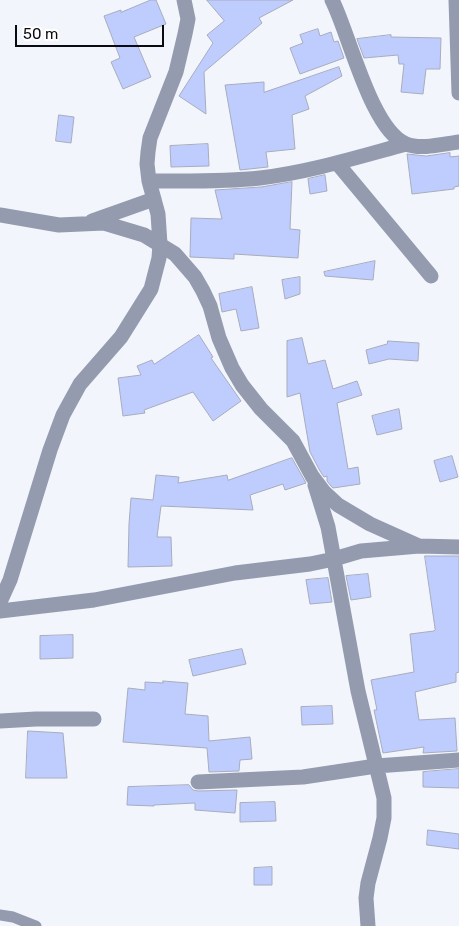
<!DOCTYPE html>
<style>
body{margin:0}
#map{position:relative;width:459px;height:926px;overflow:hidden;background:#f2f5fc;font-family:Rubik,sans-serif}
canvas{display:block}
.scale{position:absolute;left:15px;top:25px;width:149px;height:22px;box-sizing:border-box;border:2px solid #090b11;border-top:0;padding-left:6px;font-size:15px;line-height:18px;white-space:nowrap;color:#090b11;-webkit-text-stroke:4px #fff;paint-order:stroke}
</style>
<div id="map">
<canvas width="459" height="926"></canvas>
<div class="scale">50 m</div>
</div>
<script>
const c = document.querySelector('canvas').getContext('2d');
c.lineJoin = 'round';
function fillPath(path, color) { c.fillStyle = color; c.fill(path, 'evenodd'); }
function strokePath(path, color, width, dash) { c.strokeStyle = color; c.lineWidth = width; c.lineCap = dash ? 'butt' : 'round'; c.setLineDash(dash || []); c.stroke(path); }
const building = new Path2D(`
 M151,0H156L166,24L134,37L151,77L123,89L111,62L120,58L104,16L121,10V12Z
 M207,0H293L259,18L262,23L204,72L206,114L179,96L213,43L207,35L224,21Z
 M318,29L320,36L331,32L334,42L338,41L344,58L300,74L290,48L303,43L300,35Z
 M391,35V37L441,38L440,69H426L423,94L401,92L404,64H399L398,55L364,58L357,39Z
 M339,67L342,76L305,96L309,109L292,115L295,149L266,152L268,167L240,170L225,85L264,82V92Z
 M59,115L74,117L71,143L56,141Z
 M208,144L209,166L171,167L170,146Z
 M450,153V157L459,156V186L454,187V189L412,194L407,154L426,156Z
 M325,175L327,191L310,194L308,179Z
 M292,182L290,229L300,230L298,258L234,254V259L190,257L191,218L222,219L215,190L261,187Z
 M375,261L373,280L325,276L324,272Z
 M300,277V294L285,299L282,280Z
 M252,287L259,328L241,331L236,309L222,312L219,294Z
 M199,335L213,357L211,358L241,401L213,421L193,392L144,410L145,413L123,416L118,378L141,375L137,366L152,360L154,364Z
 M302,338L308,364L325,360L333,389L357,381L362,395L337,403L348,469L358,467L360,484L333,488L331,486L327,481V476L324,477L320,471L310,452L300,393L287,397V341Z
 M388,341L419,343L418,361L389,359L369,364L366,350L387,344Z
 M399,409L402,429L377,435L372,416Z
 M452,456L458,477L440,482L434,461Z
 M292,458L306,483L285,490L283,484L250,495L253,510L161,506L157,537H171L172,566L128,567L129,524L131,498L153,500L156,475L179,477L178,483L227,475L228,480Z
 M425,556H459V672L456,673V682L415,692L419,720L455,718L457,751L423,753L424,747L383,753L374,710H377L371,680L414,672L410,634L434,631L435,630Z
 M368,574L371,597L351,600L346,576Z
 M328,578L332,602L310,604L306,580Z
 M73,635V658L40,659V636Z
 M242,649L246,664L193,676L189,660Z
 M163,681L188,683L185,714L208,716L209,741L250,737L252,759L240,760L239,771L209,772L207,748L123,742L128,688L145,690V682L163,683Z
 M332,706L333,724L302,725L301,707Z
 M28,731L63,733L67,778H26Z
 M459,769V788L423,787V772Z
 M189,785L193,790L198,791L237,790L235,813L195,810V803L154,805V806L127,805L128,787Z
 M275,802L276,821L240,822V803Z
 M428,830L459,834V849L427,845Z
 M272,867V885H254V868Z`);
fillPath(building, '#bfcdfe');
strokePath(building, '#a7acbd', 1);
strokePath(new Path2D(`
 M0,915L13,917L36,926`), '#949baf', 11);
strokePath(new Path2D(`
 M332,0C349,33 371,130 406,144C421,150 443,144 459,142
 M456,0L459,93
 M337,163L431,276
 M149,181C186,181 224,182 260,178C310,172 358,157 406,144
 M0,215L59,225L104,223L144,235L175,254L195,277L203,291L210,306L219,338L232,368L242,385L261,409L293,441L312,476L324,492L338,505L370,524L419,546
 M92,221L154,199
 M315,485L328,527L358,691L384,798V818L380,838L368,883L366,898L368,926
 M0,602L10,580L50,450L63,415L80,384L121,337L151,289L159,258L160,244L158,214L149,181L147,164L148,152L150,138L176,72L185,34L188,19L184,0
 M0,611L94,600L235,573L310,564L334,559L361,551L419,546L459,547
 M0,721L36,719H94
 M198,782L303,777L376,766L459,760`), '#949baf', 15);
</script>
